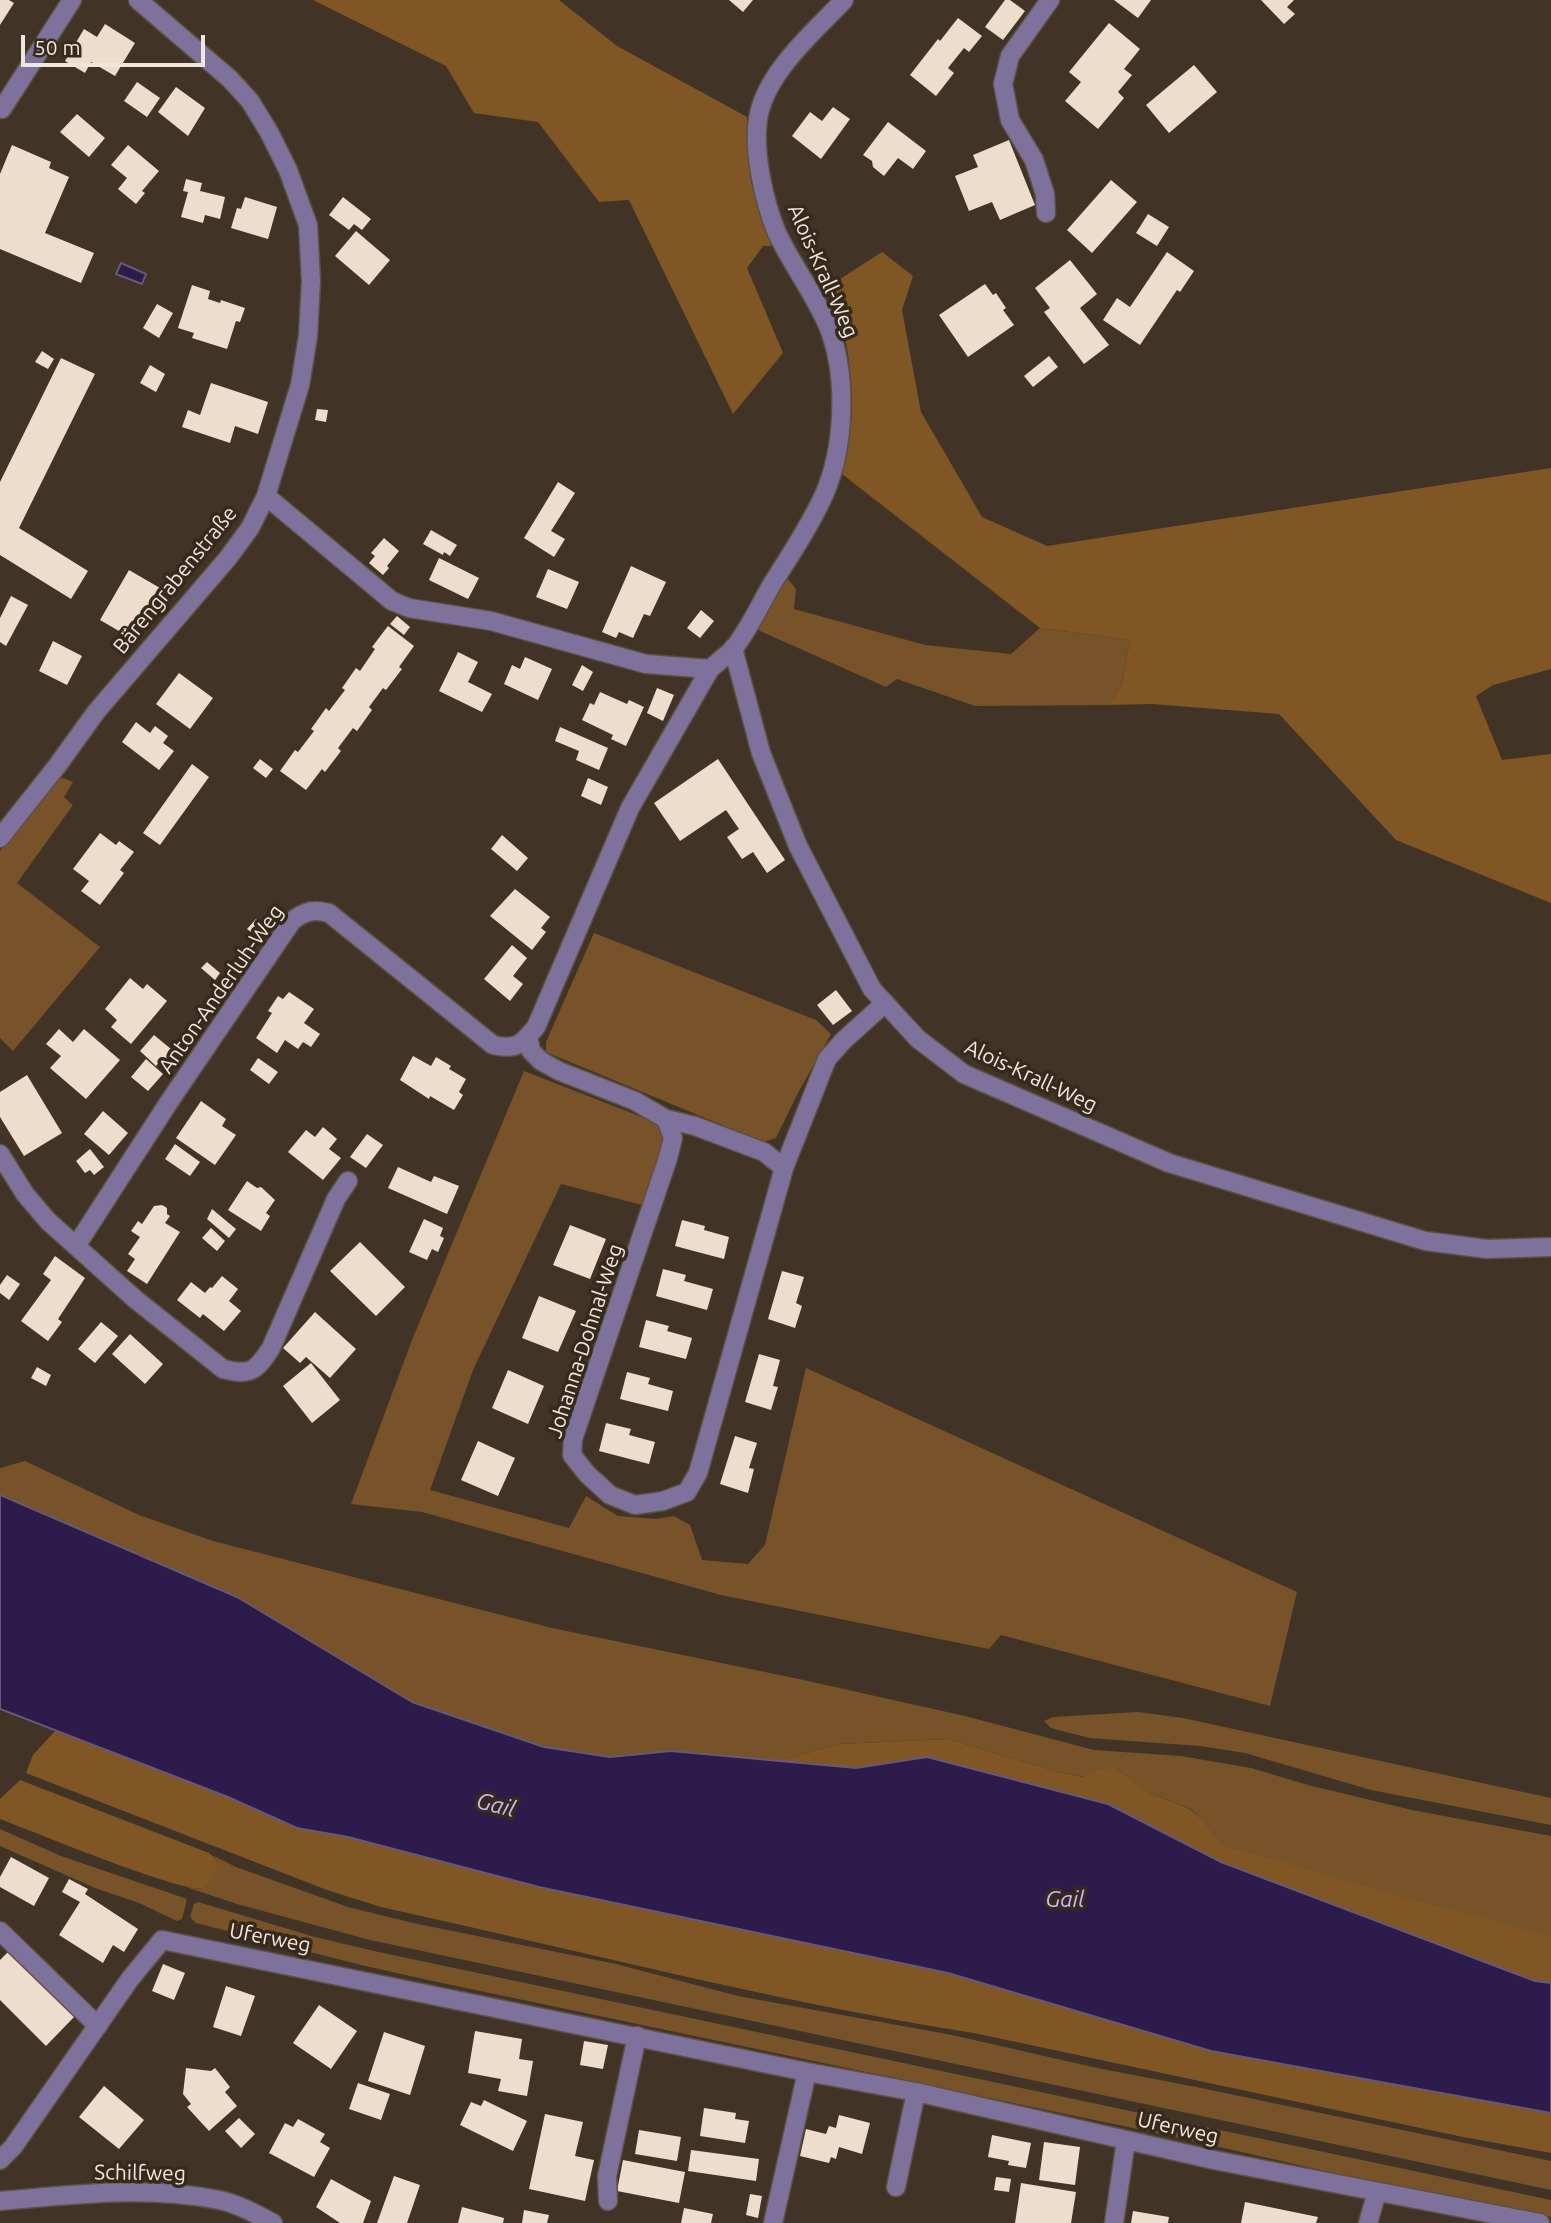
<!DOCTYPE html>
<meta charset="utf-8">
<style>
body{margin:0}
#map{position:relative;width:1551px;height:2223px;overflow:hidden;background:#413426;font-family:Ubuntu,sans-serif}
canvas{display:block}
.scale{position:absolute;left:21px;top:35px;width:184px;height:32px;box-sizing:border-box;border:4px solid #efe7de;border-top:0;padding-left:9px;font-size:21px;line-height:24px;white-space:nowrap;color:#efe7de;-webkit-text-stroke:5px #372a1c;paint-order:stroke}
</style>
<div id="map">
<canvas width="1551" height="2223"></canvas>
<div class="scale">50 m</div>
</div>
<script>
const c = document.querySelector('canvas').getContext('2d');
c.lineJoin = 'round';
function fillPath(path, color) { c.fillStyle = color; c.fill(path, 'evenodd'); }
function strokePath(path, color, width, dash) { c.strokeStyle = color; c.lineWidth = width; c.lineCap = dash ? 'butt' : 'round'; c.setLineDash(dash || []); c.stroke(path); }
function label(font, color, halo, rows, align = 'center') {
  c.font = font + ' Ubuntu,sans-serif'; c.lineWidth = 7; c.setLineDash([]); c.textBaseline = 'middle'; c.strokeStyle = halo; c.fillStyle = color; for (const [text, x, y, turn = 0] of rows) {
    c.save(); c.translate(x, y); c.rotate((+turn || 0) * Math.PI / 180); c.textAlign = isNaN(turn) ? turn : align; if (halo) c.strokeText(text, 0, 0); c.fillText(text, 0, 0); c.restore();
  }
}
fillPath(new Path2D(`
 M787,578L796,589L794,609L925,645L1011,654L1040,628L1130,640L1122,684L1108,705L975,706L897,679L886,687L760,631L755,626Z
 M63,778L73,782L64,797L73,805L17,883L100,947L13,1051L0,1038V851L54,779Z
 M594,933L816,1020L831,1034L798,1093L776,1138L763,1142L546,1052V1042Z
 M524,1071L652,1121L663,1129V1143L642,1205L561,1184L473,1370L430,1490L569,1528L586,1496L618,1516L656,1519L674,1516L690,1525L702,1560L748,1564L765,1545L806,1368L1297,1592L1270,1706L1001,1635L989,1649L721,1595L422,1512L351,1504L412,1340Z
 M25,1461L139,1515L213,1541L552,1628L799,1679L965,1716L1094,1750L1181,1756L1251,1768L1308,1785L1412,1810L1551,1836V1937L1414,1905L1223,1845L1202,1819L1189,1808L1152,1794L1116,1769H1098L1084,1777L1055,1771L948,1739L840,1744L778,1761L671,1751L610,1757L544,1747L412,1702L237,1597L0,1495V1468Z
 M1138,1712L1183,1718L1551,1798V1825L1371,1790L1245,1753L1200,1746L1089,1738L1051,1728L1044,1721L1053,1717Z
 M0,1829L61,1856L187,1899L182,1919L177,1921L139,1903L95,1888L0,1846Z
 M214,1856L236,1867L348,1907L413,1923L616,1964L738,1996L952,2035L1097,2068L1201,2088L1551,2161V2190L370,1940L237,1904L186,1887L201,1889L217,1861Z
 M198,1902L315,1937L374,1951L1551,2200V2217L1382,2184L1180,2138L428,1980L361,1965L196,1923L190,1917L194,1904Z`), '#785228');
fillPath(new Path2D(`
 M313,0H559L617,46L747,117L751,183L777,246H763L747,268L783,353L733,414L629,200L599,202L538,122L474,113L446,66Z
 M882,252L913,276L902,310L921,412L982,517L1047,546L1551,468V669L1493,685L1476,696L1502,760L1551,754V903L1396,840L1279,714L1152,704L1108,705L1122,684L1130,640L1040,628L842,474C847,450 852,427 852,403C852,362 842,322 834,283Z
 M55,1731L228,1797L297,1828L348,1837L539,1887L948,1973L1211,2051L1551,2113V2153L1458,2136L974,2033C774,2002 578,1950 381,1907L327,1890L26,1773L33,1755Z
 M948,1739L1055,1771L1083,1777L1098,1769H1116L1152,1794L1188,1808L1202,1819L1223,1845L1416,1901L1551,1936V1983L1535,1981L1221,1862L1108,1804L927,1757L856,1768L778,1761L840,1744Z
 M20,1780L209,1853C217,1859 219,1862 215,1871C213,1876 209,1885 203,1888C186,1895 27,1829 0,1819V1799Z`), '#805625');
const water = new Path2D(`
 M121,263L146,274L142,284L116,274Z
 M0,1495L237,1597L412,1702L544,1747L610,1757L671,1751L856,1768L927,1757L1108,1804L1221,1862L1535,1981L1551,1983V2113L1211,2051L948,1973L539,1887L348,1837L297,1828L228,1797L0,1709Z`);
fillPath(water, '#2c1b4b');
strokePath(water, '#665877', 2);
fillPath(new Path2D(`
 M0,0H9L14,3L0,25Z
 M729,0H753L743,12Z
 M1005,0H1010L1025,11L1003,40L985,27Z
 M1114,0H1151L1138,18Z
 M1261,0H1294L1287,7L1295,14L1284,24Z
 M958,18L982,36L969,52L964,48L948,68L954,73L936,96L910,75L938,39L940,41Z
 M1109,23L1140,49L1124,69L1132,75L1118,92L1124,98L1098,129L1065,101L1081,82L1069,72Z
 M105,24L135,43L115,76L91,62L85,73L65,61L84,29L97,37Z
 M1194,65L1217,92L1169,133L1146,105Z
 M137,82L160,98L147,117L124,101Z
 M176,87L205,108L188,136L158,112Z
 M833,107L850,119L821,159L792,136L810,112L822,121Z
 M77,114L105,138L89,157L60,132Z
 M888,122L926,151L913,169L898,158L884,176L873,167L872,161L863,155Z
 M1009,140L1035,205L1000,220L992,202L969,211L955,176L978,167L973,155Z
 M12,145L51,162L49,168L69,177L45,233L94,253L81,283L0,249V174Z
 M128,145L159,171L142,191L145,193L136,204L118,189L127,178L111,165Z
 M186,179L202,183L200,191L225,197L220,219L205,215L203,223L181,217L188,192L183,191Z
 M1111,180L1137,202L1092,253L1067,230Z
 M245,197L277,207L268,239L231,228L237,208L241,209Z
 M343,197L371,219L362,230L354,224L349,230L329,215Z
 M1148,214L1169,227L1157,246L1136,233Z
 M356,231L390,260L369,285L335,256Z
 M1167,252L1194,271L1180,292L1177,290L1140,345L1103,320L1117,298L1130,307Z
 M1070,260L1097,294L1080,308L1109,345L1084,364L1044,312L1050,308L1035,288Z
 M985,284L993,295L996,293L1006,308L1003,310L1014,325L968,357L939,315Z
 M192,285L210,291L208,299L220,303L221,300L245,308L240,322L236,321L227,349L192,338L194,333L178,328Z
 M157,304L173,313L159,338L143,328Z
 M42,351L54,359L48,369L35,362Z
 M1049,356L1058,367L1033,387L1024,376Z
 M61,358L95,374L19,528L88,571L71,599L0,555V482Z
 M150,365L165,374L156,392L140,383Z
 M211,383L268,402L258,434L235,426L230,443L182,427L188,410L200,415Z
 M317,409L328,410L326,422L315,420Z
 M558,482L575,493L551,531L565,539L554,557L524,538Z
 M431,530L457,545L450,556L444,552L443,555L423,544Z
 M384,538L399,551L387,566L389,568L383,575L369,563L375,556L371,553Z
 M439,558L479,578L468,599L429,580Z
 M631,566L666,582L650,616L644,614L633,638L619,632L616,638L602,632Z
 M548,569L579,582L567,609L536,597Z
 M129,570L160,588L131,638L100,620Z
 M11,596L28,605L6,646L0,642V618Z
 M701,610L714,621L700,638L687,628Z
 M397,616L410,627L404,635L390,624Z
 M388,626L414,646L399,667L402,669L386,690L383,688L369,707L372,710L357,731L353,728L338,748L341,751L325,772L322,769L306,790L280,771L295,750L298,752L314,731L311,729L326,708L329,711L345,690L342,688L356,668L360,671L375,649L372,647Z
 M53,641L82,656L67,685L39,671Z
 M458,652L478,662L468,682L492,694L482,712L439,691Z
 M525,657L552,669L538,700L504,684L512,665L520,669Z
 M582,665L593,672L583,691L572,685Z
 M179,673L213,698L190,729L156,704Z
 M657,688L674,695L663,721L647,713Z
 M600,692L627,704L629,700L644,707L626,746L611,739L613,735L582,720L590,703L594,705Z
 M136,722L150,733L155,726L168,736L163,743L174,751L159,770L122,742Z
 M560,727L608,748L599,770L576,760L579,751L555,741Z
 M260,759L273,769L266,778L253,768Z
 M718,759L785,860L767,873L753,852L742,859L727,837L739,829L726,810L680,841L654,803Z
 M192,764L209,777L160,845L143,833Z
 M588,778L608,787L601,805L581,796Z
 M100,833L116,845L119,841L134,852L120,870L124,873L100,905L81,891L89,881L73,869Z
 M502,835L528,858L517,871L491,849Z
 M515,889L550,917L541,928L546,932L532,950L490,916Z
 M256,919L264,925L255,935L247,929Z
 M512,945L527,958L513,976L523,984L510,1001L484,979Z
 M207,962L220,973L215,980L201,968Z
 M130,978L143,989L147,984L167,1001L131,1044L111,1027L117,1020L105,1009Z
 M836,990L852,1011L833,1025L817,1005Z
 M289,992L314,1009L304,1023L320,1034L311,1047L303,1042L298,1049L285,1040L277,1053L256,1038L272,1013L268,1011L278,996L283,999Z
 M59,1029L73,1042L84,1029L120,1060L86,1099L50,1068L61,1056L46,1044Z
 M154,1035L177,1054L169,1062L163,1057L156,1066L140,1051Z
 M413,1056L431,1066L436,1057L451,1066L449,1069L466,1079L459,1092L463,1095L454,1110L430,1096L429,1099L400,1080Z
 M258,1058L278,1072L269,1084L250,1070Z
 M146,1059L163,1074L148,1091L131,1077Z
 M27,1075L62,1133L24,1156L0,1117V1092Z
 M201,1101L226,1119L222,1126L236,1135L215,1165L176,1138Z
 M103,1111L128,1133L109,1155L84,1134Z
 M323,1127L337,1139L329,1149L341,1158L323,1180L288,1152L306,1130L315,1137Z
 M367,1134L383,1145L366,1168L350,1157Z
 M175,1144L200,1162L190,1176L165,1159Z
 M90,1149L104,1167L94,1175L90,1170L85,1173L76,1161Z
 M398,1167L431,1182L434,1176L459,1186L447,1214L388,1188Z
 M247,1181L257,1188L261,1187L275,1200L266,1213L270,1216L261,1231L228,1210Z
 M162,1205L167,1208V1214L170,1216L165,1223L180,1232L147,1284L127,1271L135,1259L128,1254L140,1237L131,1231L138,1221L142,1224L154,1206Z
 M212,1209L236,1229L229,1238L207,1219Z
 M424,1219L443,1228L440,1236L444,1238L438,1252L432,1249L427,1260L409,1252Z
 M682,1220L705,1226L704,1230L729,1237L724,1259L675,1246Z
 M570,1225L606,1239L590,1279L553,1265Z
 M211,1228L225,1241L217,1251L202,1238Z
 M360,1242L405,1287L376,1316L330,1271Z
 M55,1256L85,1278L58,1319L62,1322L48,1341L21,1321L51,1280L43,1274Z
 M663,1269L686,1275L684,1281L713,1289L707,1310L656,1296Z
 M782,1271L804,1277L796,1303L802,1306L795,1328L768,1319Z
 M7,1275L20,1284L9,1300L0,1293V1285Z
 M222,1276L238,1289L229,1301L241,1311L224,1331L203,1314L200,1318L177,1300L191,1282L205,1293L210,1287L212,1288Z
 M539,1296L576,1311L558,1352L522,1338Z
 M315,1312L356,1349L330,1378L306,1357L300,1363L283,1348Z
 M646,1320L669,1326L667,1331L692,1338L686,1359L639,1347Z
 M101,1322L118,1336L95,1363L78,1349Z
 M130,1334L163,1364L145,1384L112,1354Z
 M759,1354L780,1360L773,1386L778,1387L771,1410L745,1402Z
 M311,1363L340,1400L312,1423L283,1386Z
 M37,1367L51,1375L46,1386L31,1378Z
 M508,1370L544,1386L528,1424L492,1408Z
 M627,1372L650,1378L648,1384L673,1391L668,1411L620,1399Z
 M606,1423L631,1429L629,1435L655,1442L649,1464L599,1451Z
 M735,1436L757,1443L749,1468L754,1469L748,1493L720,1484Z
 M478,1441L515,1458L498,1496L461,1480Z
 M11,1857L49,1878L34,1906L0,1887V1877Z
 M69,1879L88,1889L85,1894L138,1929L124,1952L113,1945L103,1963L59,1935L80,1902L62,1892Z
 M9,1951L75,2016L46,2046L0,2000V1960Z
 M163,1964L185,1973L174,2000L152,1991Z
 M226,1986L255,1996L241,2036L213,2027Z
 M319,2005L357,2031L331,2069L293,2043Z
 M475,2031L522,2039L519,2059L533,2061L527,2096L498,2091L501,2079L468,2073Z
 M384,2032L425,2046L410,2095L368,2081Z
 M584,2041L608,2045L603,2069L580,2065Z
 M186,2068L211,2071L215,2068L230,2087L225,2092L237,2106L209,2131L187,2107L191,2104L183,2094Z
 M358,2083L390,2094L381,2120L349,2109Z
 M104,2086L144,2120L119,2149L79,2117Z
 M484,2100L527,2121L513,2151L460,2125L471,2102L481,2106Z
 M704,2108L736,2113L735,2119L749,2121L745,2143L700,2136Z
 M545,2114L583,2122L575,2156L594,2160L585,2201L529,2189Z
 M839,2115L870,2123L862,2154L839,2147L836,2159L831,2157L829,2163L800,2156L806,2129L826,2134L829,2126L836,2128Z
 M239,2118L255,2134L241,2148L225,2131Z
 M298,2119L325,2134L320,2142L330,2148L314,2177L269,2153L285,2123L293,2127Z
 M639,2130L681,2137L677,2161L635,2154Z
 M992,2135L1031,2143L1026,2168L1008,2165L1009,2161L988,2157Z
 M1044,2142L1080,2147L1075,2185L1039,2180Z
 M691,2150L759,2159L756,2181L688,2171Z
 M623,2160L685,2172L679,2203L617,2191Z
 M394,2176L420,2185L407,2223H377Z
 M996,2177L1011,2179L1009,2192L994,2190Z
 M331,2179L371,2201L363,2223H340L316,2207Z
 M1021,2183L1076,2192L1071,2223H1015Z
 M750,2194L762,2196L758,2218L746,2215Z
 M1245,2202L1318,2217L1316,2223H1241Z
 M462,2207L504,2218L503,2223H458Z
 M684,2208L713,2214L711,2223H681Z
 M524,2210L549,2215L547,2223H522Z
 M1133,2211L1169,2217L1168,2223H1131Z`), '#edc');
const minor = new Path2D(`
 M0,108L2,109L72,0
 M1046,213L1045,194L1034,160L1010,120L1003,84L1010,56L1050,0
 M266,496L392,601L409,608L491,621L646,664L710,669C718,662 727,655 734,648C749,629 760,605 772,584C790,556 809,527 823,497C845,449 848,375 828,326C814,293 792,265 777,233C764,202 753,152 758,119C765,73 814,32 844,0
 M733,648L761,753L798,846L872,989L918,1039L964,1074L1169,1163L1425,1241L1487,1249L1551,1247
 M0,838L57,766L96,712L228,558L250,528L266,496L300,385L308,336L311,281L308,225L288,170L269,132L250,101L230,79L138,0
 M528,1037L531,1051L541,1061L559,1071L635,1101L666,1119L673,1138L668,1158L573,1439L572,1455L587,1474L610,1495L635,1505L663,1501L687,1492L698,1473L784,1168L827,1059L844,1040L885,1003
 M666,1119L695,1126L764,1152L784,1168
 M0,1154L25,1194L48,1221L135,1299L223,1369C251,1376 256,1371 271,1348L336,1199L348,1181
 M76,1246L169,1102L292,921C305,911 313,909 329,913L493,1045C517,1050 521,1045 536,1027L630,808L710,669
 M0,1931L98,2026
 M0,2160L13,2147L130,1979L162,1940L807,2072L916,2092L1214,2160L1540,2223
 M896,2187L916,2092
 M0,2201C71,2195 148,2185 219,2200C238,2204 256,2214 273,2223
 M608,2201L607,2176L637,2036
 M773,2223L807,2072
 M1114,2223L1126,2140
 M1368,2223L1377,2192`);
strokePath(minor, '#5d5143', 21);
strokePath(minor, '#7e729d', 18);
label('21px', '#efe7de', '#372a1c', [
 ["Alois-Krall-Weg",823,271,66],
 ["Bärengrabenstraße",175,580,-51],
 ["Anton-Anderluh-Weg",221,989,-55],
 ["Alois-Krall-Weg",1031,1076,25],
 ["Johanna-Dohnal-Weg",585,1341,-72],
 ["Uferweg",270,1938,11],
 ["Uferweg",1178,2128,13],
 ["Schilfweg",140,2173,1]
]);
label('italic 23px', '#cab8f9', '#372a1c', [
 ["Gail",496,1805,14],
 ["Gail",1065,1899]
]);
</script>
